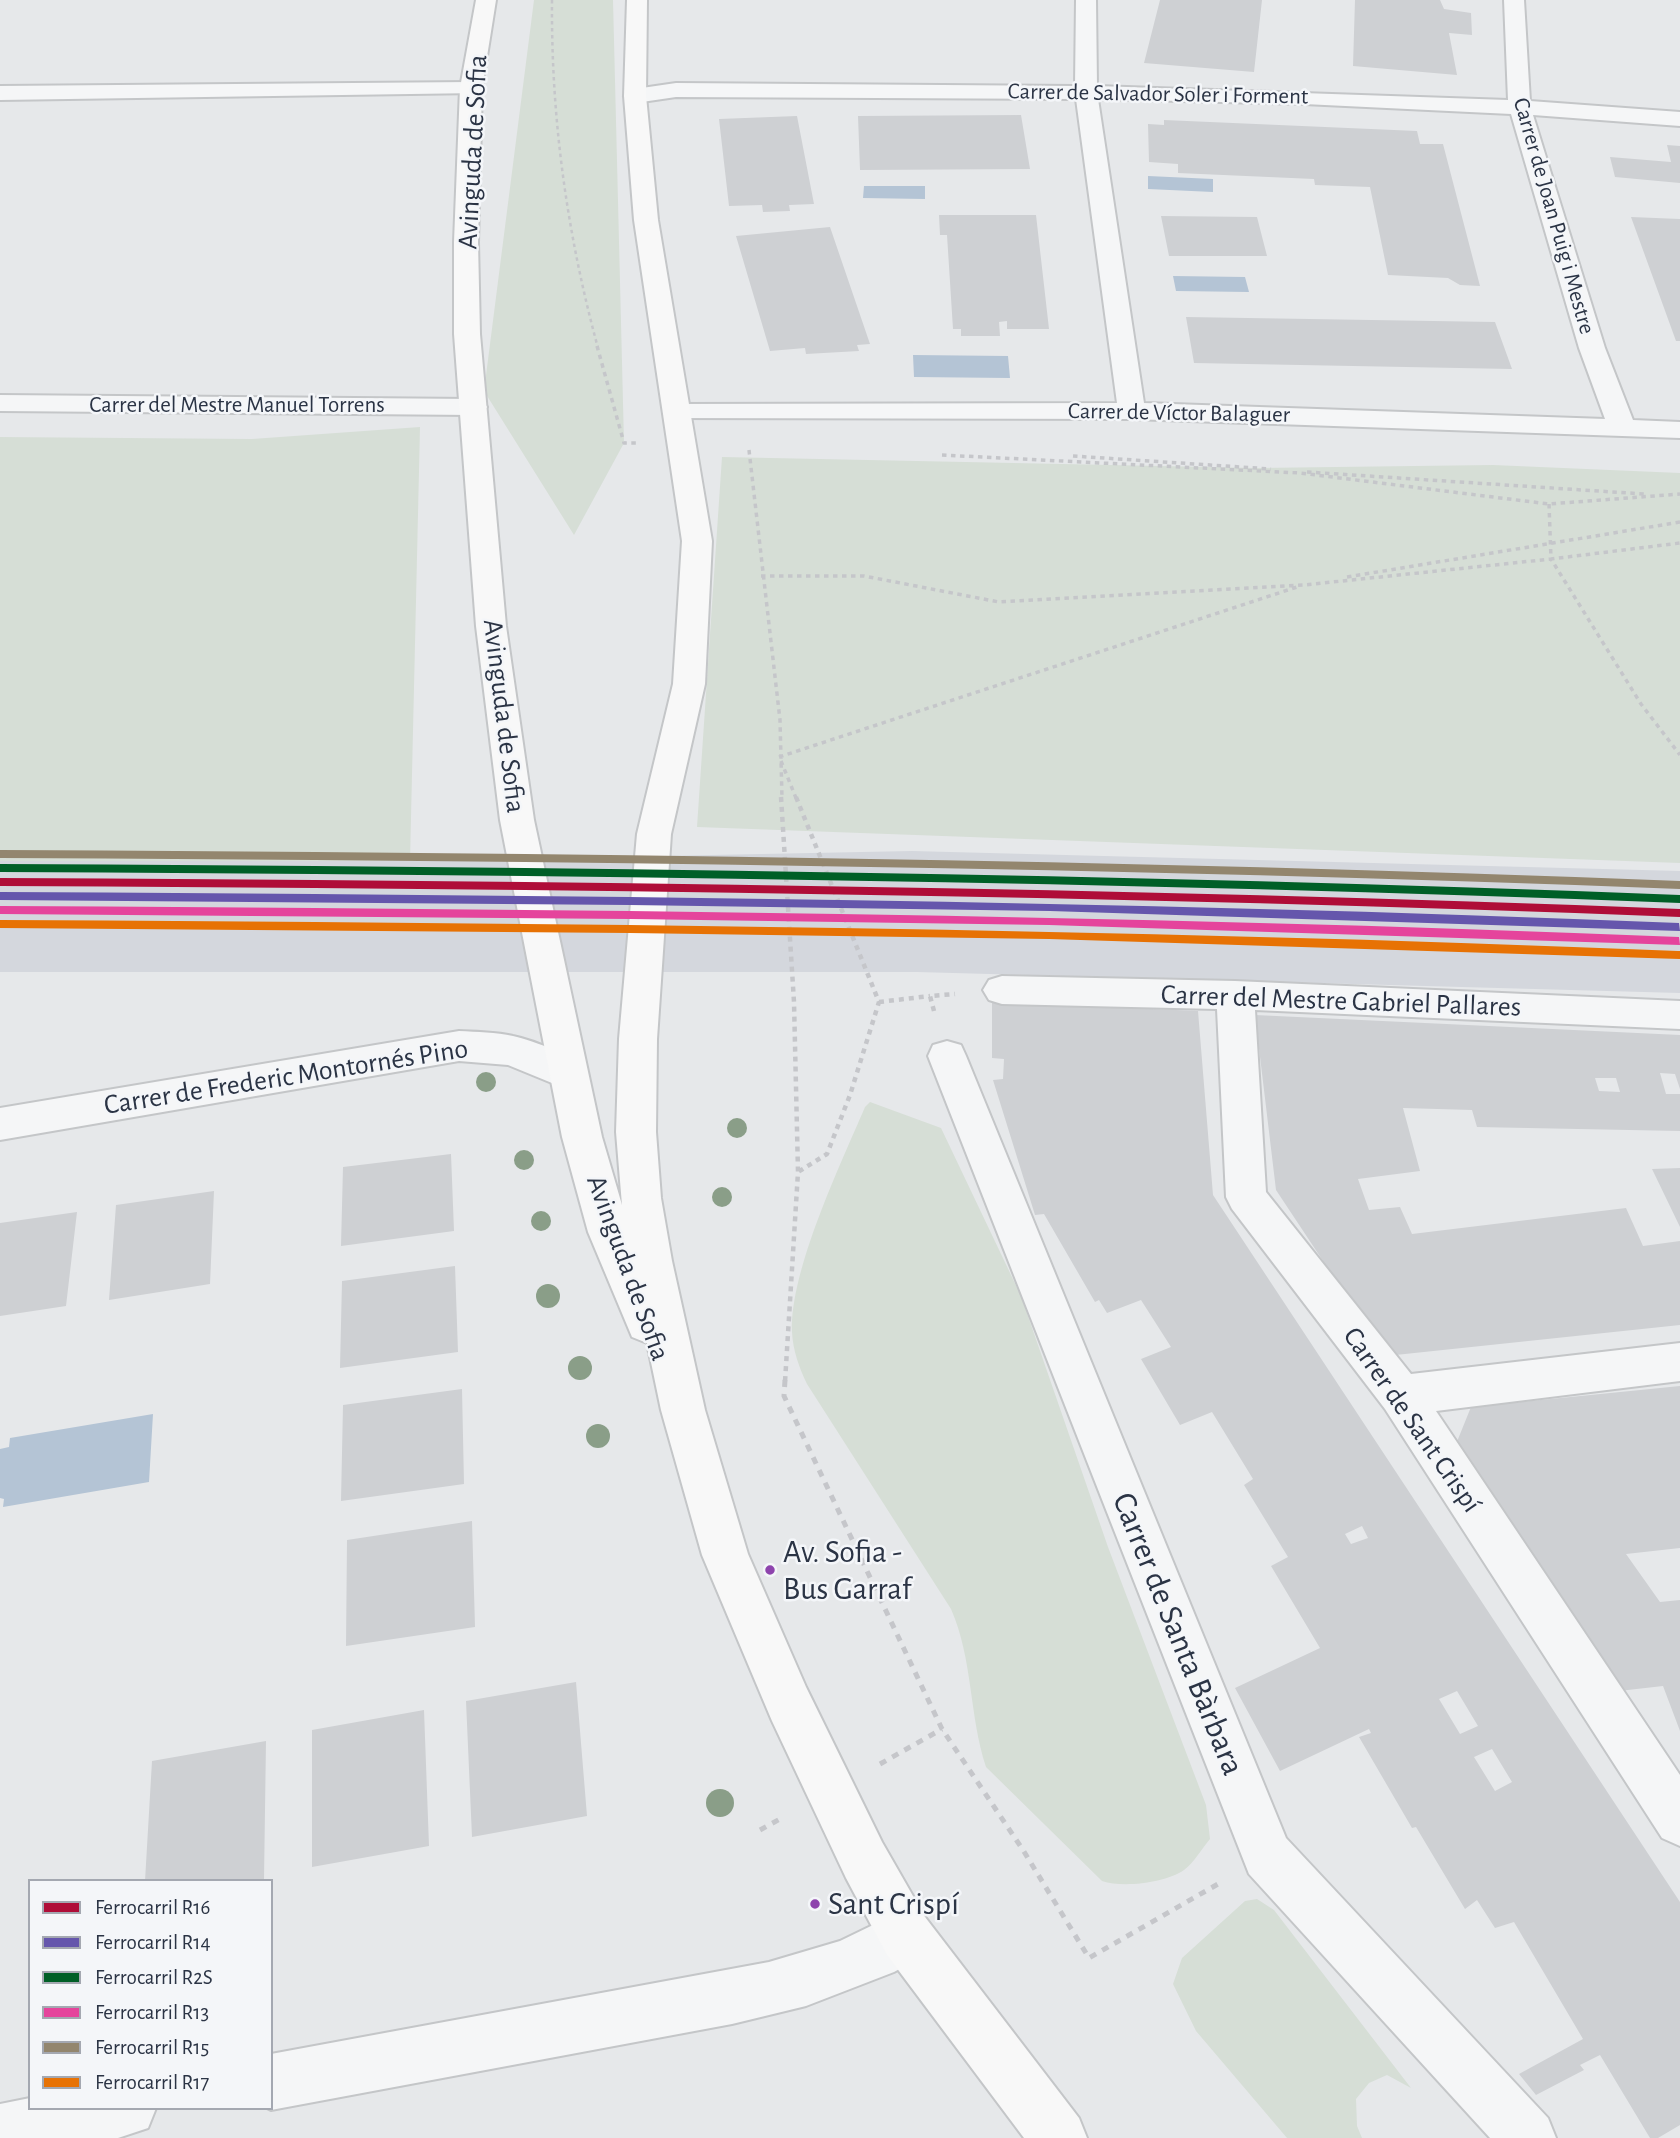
<!DOCTYPE html>
<meta charset="utf-8">
<style>
body{margin:0}
#map{position:relative;width:1680px;height:2138px;overflow:hidden;background:#e6e8ea;font-family:"Alegreya Sans",sans-serif}
canvas{display:block}
.legend{position:absolute;left:28px;top:1879px;width:245px;height:231px;box-sizing:border-box;background:#f4f6f9;border:2px solid #a4a8b1;margin:0;padding:9px 12px;list-style:none;font-size:21px;color:#2b3445}
.legend li{display:flex;align-items:center;gap:14px;height:35px}
.legend b{width:35px;border:2px solid #a4a8b1}
</style>
<div id="map">
<canvas width="1680" height="2138"></canvas>
<ul class="legend">
<li><b style="height:9px;background:#af0d38"></b>Ferrocarril R16</li>
<li><b style="height:9px;background:#6556ac"></b>Ferrocarril R14</li>
<li><b style="height:9px;background:#005f27"></b>Ferrocarril R2S</li>
<li><b style="height:9px;background:#e5449c"></b>Ferrocarril R13</li>
<li><b style="height:9px;background:#93866e"></b>Ferrocarril R15</li>
<li><b style="height:9px;background:#e77204"></b>Ferrocarril R17</li>
</ul>
</div>
<script>
const c = document.querySelector('canvas').getContext('2d');
c.lineJoin = 'round';
function fillPath(path, color) { c.fillStyle = color; c.fill(path, 'evenodd'); }
function strokePath(path, color, width, dash) { c.strokeStyle = color; c.lineWidth = width; c.lineCap = dash ? 'butt' : 'round'; c.setLineDash(dash || []); c.stroke(path); }
function label(font, color, halo, rows, align = 'center') {
  c.font = font + ' "Alegreya Sans",sans-serif'; c.lineWidth = 5; c.setLineDash([]); c.textBaseline = 'middle'; c.strokeStyle = halo; c.fillStyle = color; for (const [text, x, y, turn = 0] of rows) {
    c.save(); c.translate(x, y); c.rotate((+turn || 0) * Math.PI / 180); c.textAlign = isNaN(turn) ? turn : align; if (halo) c.strokeText(text, 0, 0); c.fillText(text, 0, 0); c.restore();
  }
}
fillPath(new Path2D(`
 M912,851L1680,871V993L917,972H0V861H410Z`), '#d4d7dd');
fillPath(new Path2D(`
 M534,0H613L624,443L574,535L484,391Z
 M420,427L410,861H0V437L252,439Z
 M722,457L1257,468L1493,465L1680,473V863L697,827Z
 M870,1102L941,1128L1021,1296L1108,1547L1206,1805L1210,1839C1202,1848 1194,1863 1184,1870C1165,1883 1123,1888 1102,1881L986,1767C969,1715 973,1659 951,1609L807,1384C799,1367 793,1351 792,1332C790,1270 840,1166 865,1107Z
 M1257,1899L1274,1910L1411,2088L1387,2075L1369,2083L1356,2099L1357,2126L1362,2138H1287L1196,2031L1173,1984L1182,1958L1245,1901Z`), '#d6ded6');
fillPath(new Path2D(`
 M1148,176L1213,179V192L1148,189Z
 M864,186H925V199L863,198Z
 M1173,276L1245,277L1249,292L1176,291Z
 M913,355L1008,356L1010,378L914,377Z
 M153,1414L149,1482L3,1507L4,1499L0,1498V1449L9,1447L10,1438Z`), '#b4c4d5');
fillPath(new Path2D(`
 M1160,0H1262L1254,72L1144,63Z
 M1355,0H1440L1444,9L1471,13L1472,35L1449,33L1457,75L1353,66Z
 M1021,115L1030,169L860,170L858,116Z
 M797,116L814,204L789,205L790,211L763,212L762,205L729,206L719,119Z
 M1164,120L1417,131L1420,144H1443L1480,286L1460,285L1448,278L1388,275L1370,187L1315,185L1314,179L1178,173V164L1149,162L1148,124L1164,125Z
 M1667,145L1680,146V183L1615,177L1610,157L1671,162Z
 M939,215H1036L1049,329H1007V321L999,322L1000,336H961V329H953L947,235H940Z
 M1161,216L1257,217L1267,256H1169Z
 M1631,217L1680,219V341H1676Z
 M830,227L870,344L857,345L859,351L806,354L805,348L770,351L736,236Z
 M1186,317L1495,322L1512,369L1194,363Z
 M992,1002L1198,1011L1213,1195L1680,1902V2125L1658,2138H1650L1600,2055L1580,2065L1584,2070L1536,2095L1519,2074L1583,2039L1514,1922L1495,1928L1477,1900L1465,1909L1416,1827L1412,1828L1359,1737L1371,1733L1369,1729L1280,1771L1235,1688L1320,1648L1271,1566L1288,1557L1244,1485L1253,1479L1212,1412L1180,1425L1141,1359L1171,1347L1141,1300L1107,1313L1099,1300L1095,1302L1044,1214L1035,1215L993,1080L1003,1079L1004,1059L992,1058ZM1362,1526L1368,1538L1351,1544L1345,1534ZM1457,1691L1478,1726L1460,1734L1439,1699ZM1492,1749L1512,1782L1495,1791L1474,1757Z
 M1255,1015L1680,1035V1089L1675,1074L1660,1073L1666,1094H1680V1131L1477,1127L1472,1110L1403,1108L1420,1171L1358,1179L1369,1210L1400,1207L1412,1234L1626,1208L1643,1246L1680,1241V1325L1386,1356L1276,1190ZM1595,1078H1616L1620,1092L1599,1091Z
 M451,1154L454,1231L341,1246L343,1167Z
 M1680,1168V1227L1652,1169Z
 M214,1191L210,1284L109,1300L116,1205Z
 M77,1212L66,1306L0,1316V1223Z
 M455,1266L458,1352L340,1368L342,1281Z
 M1680,1386V1548L1626,1554L1660,1602L1680,1600V1731L1663,1686L1619,1691L1454,1449L1471,1407Z
 M462,1389L464,1484L341,1501L343,1405Z
 M472,1521L475,1627L346,1646L347,1540Z
 M576,1682L587,1816L472,1837L466,1701Z
 M424,1710L429,1846L312,1867V1730Z
 M266,1741L264,1879L145,1881L152,1761Z`), '#ced0d3');
const street = new Path2D(`
 M1076,0H1096L1097,86L1508,100L1504,0H1524L1530,101L1680,112V126L1533,115L1605,348L1633,420L1680,422V438L1132,419L668,418L664,412L668,406L678,404L1117,403L1076,99L676,97L635,103L624,96L635,89L676,83L1075,86ZM1098,99L1304,104L1511,114L1579,348L1605,419L1144,403Z
 M471,82L482,88L479,93L0,100V86Z
 M0,395L473,399L483,401L487,407L483,413L473,415L0,411Z
 M1002,976L1235,981L1680,1001V1029L1255,1010L1266,1192L1411,1374L1680,1343V1381L1436,1411L1680,1775V1846L1662,1838L1385,1409L1232,1209L1226,1197L1217,1009L1002,1004L989,1000L983,990L989,980Z
 M459,1031C477,1032 496,1032 513,1036C533,1040 579,1058 588,1075L583,1086L569,1090L508,1065L459,1061L0,1140V1108Z
 M947,1041L961,1045L966,1056L1286,1838L1548,2118L1556,2138H1490L1249,1874L928,1056L933,1045Z
 M906,1909L925,1917L933,1936L925,1955L894,1972L806,2006L732,2024L271,2110L267,2108H271V2054L769,1962L840,1941Z
 M30,2098V2108H156L148,2128L118,2138H0V2104Z`);
const secondary = new Path2D(`
 M476,0H496L482,88L478,242L480,334L506,626L534,820L602,1137L622,1205L616,1132L619,1039L637,834L673,684L682,541L634,220L624,96L627,0H647L646,96L658,220L712,541L705,684L671,834L657,1039L656,1132L661,1198L672,1261L705,1410L748,1554L806,1687L882,1842L925,1917L1079,2118L1087,2138H1024L887,1955L846,1878L772,1721L702,1555L661,1410L647,1343L632,1337L588,1232L562,1137L500,820L476,626L454,334V242L460,88Z`);
strokePath(street, '#c4c6c8', 4);
strokePath(secondary, '#c4c6c8', 4);
strokePath(new Path2D(`
 M552,0C551,119 567,234 598,348`), '#c5c6ca', 2.5, [3.5, 3.5]);
strokePath(new Path2D(`
 M597,346L624,443H636
 M749,450L780,720L782,798
 M942,455L1300,473L1549,504L1680,494
 M1073,456L1271,469
 M1307,472L1644,494
 M1549,504L1551,559L1680,543
 M761,576H864L999,602L1304,585L1551,559L1641,704L1680,755
 M1347,577L1680,522
 M779,757L1297,587
 M781,761L796,798`), '#c5c6ca', 3.5, [4.5, 4.5]);
strokePath(new Path2D(`
 M781,797L794,1002L798,1172L785,1382
 M796,797L879,1002L850,1095L827,1154L798,1172
 M879,1002L930,996
 M934,1011L930,996L955,994`), '#c5c6ca', 4.5, [5, 5]);
strokePath(new Path2D(`
 M785,1380L784,1396L942,1729L1023,1850L1089,1958L1218,1884
 M880,1764L942,1729
 M760,1830L780,1819`), '#c5c6ca', 5, [7, 7]);
fillPath(street, '#f5f6f7');
fillPath(secondary, '#f8f8f8');
fillPath(new Path2D(`
 M0,878C560,881 1120,887 1680,909V917C1120,895 560,889 0,886Z`), '#af0d38');
fillPath(new Path2D(`
 M0,892C560,895 1119,900 1679,923L1680,931L1050,911L630,905L0,900Z`), '#6556ac');
fillPath(new Path2D(`
 M0,864C560,867 1120,873 1680,895V903C1120,881 560,875 0,872Z`), '#005f27');
fillPath(new Path2D(`
 M0,906C560,909 1119,914 1679,937L1680,945L1049,925L630,919L0,914Z`), '#e5449c');
fillPath(new Path2D(`
 M0,850C560,853 1120,859 1680,881V889C1120,867 560,861 0,858Z`), '#93866e');
fillPath(new Path2D(`
 M0,920C560,923 1119,928 1678,951H1680V959L1049,939L630,933L0,928Z`), '#e77204');
c.fillStyle = '#8a9e88';
for (const [x, y, r] of [
 [486,1082,10],
 [737,1128,10],
 [524,1160,10],
 [722,1197,10],
 [541,1221,10],
 [548,1296,12],
 [580,1368,12],
 [598,1436,12],
 [720,1803,14]
]) { c.beginPath(); c.arc(x, y, r, 0, 2 * Math.PI); c.fill(); }
for (const [x, y, r, color] of [
 [770,1570,6,"#8e44ad"],
 [815,1904,6,"#8e44ad"]
]) { const dot = new Path2D(); dot.arc(x, y, r, 0, 2 * Math.PI); c.fillStyle = color; c.fill(dot); strokePath(dot, '#f4f6f9', 2.5); }
label('23px', '#2b3445', '#f4f6f9', [
 ["Carrer de Salvador Soler i Forment",1158,94,1],
 ["Carrer de Joan Puig i Mestre",1554,216,74],
 ["Carrer del Mestre Manuel Torrens",237,405],
 ["Carrer de Víctor Balaguer",1179,413,1]
]);
label('28px', '#2b3445', '#f4f6f9', [
 ["Avinguda de Sofia",473,152,-87],
 ["Avinguda de Sofia",504,716,83],
 ["Carrer del Mestre Gabriel Pallares",1341,1001,2],
 ["Carrer de Frederic Montornés Pino",286,1077,-9],
 ["Avinguda de Sofia",628,1268,70],
 ["Carrer de Sant Crispí",1412,1420,55]
]);
label('32px', '#2b3445', '#f4f6f9', [
 ["Av. Sofia -",783,1552],
 ["Bus Garraf",783,1589],
 ["Sant Crispí",828,1904]
], 'left');
label('33px', '#2b3445', '#f4f6f9', [
 ["Carrer de Santa Bàrbara",1178,1634,68]
]);
</script>
